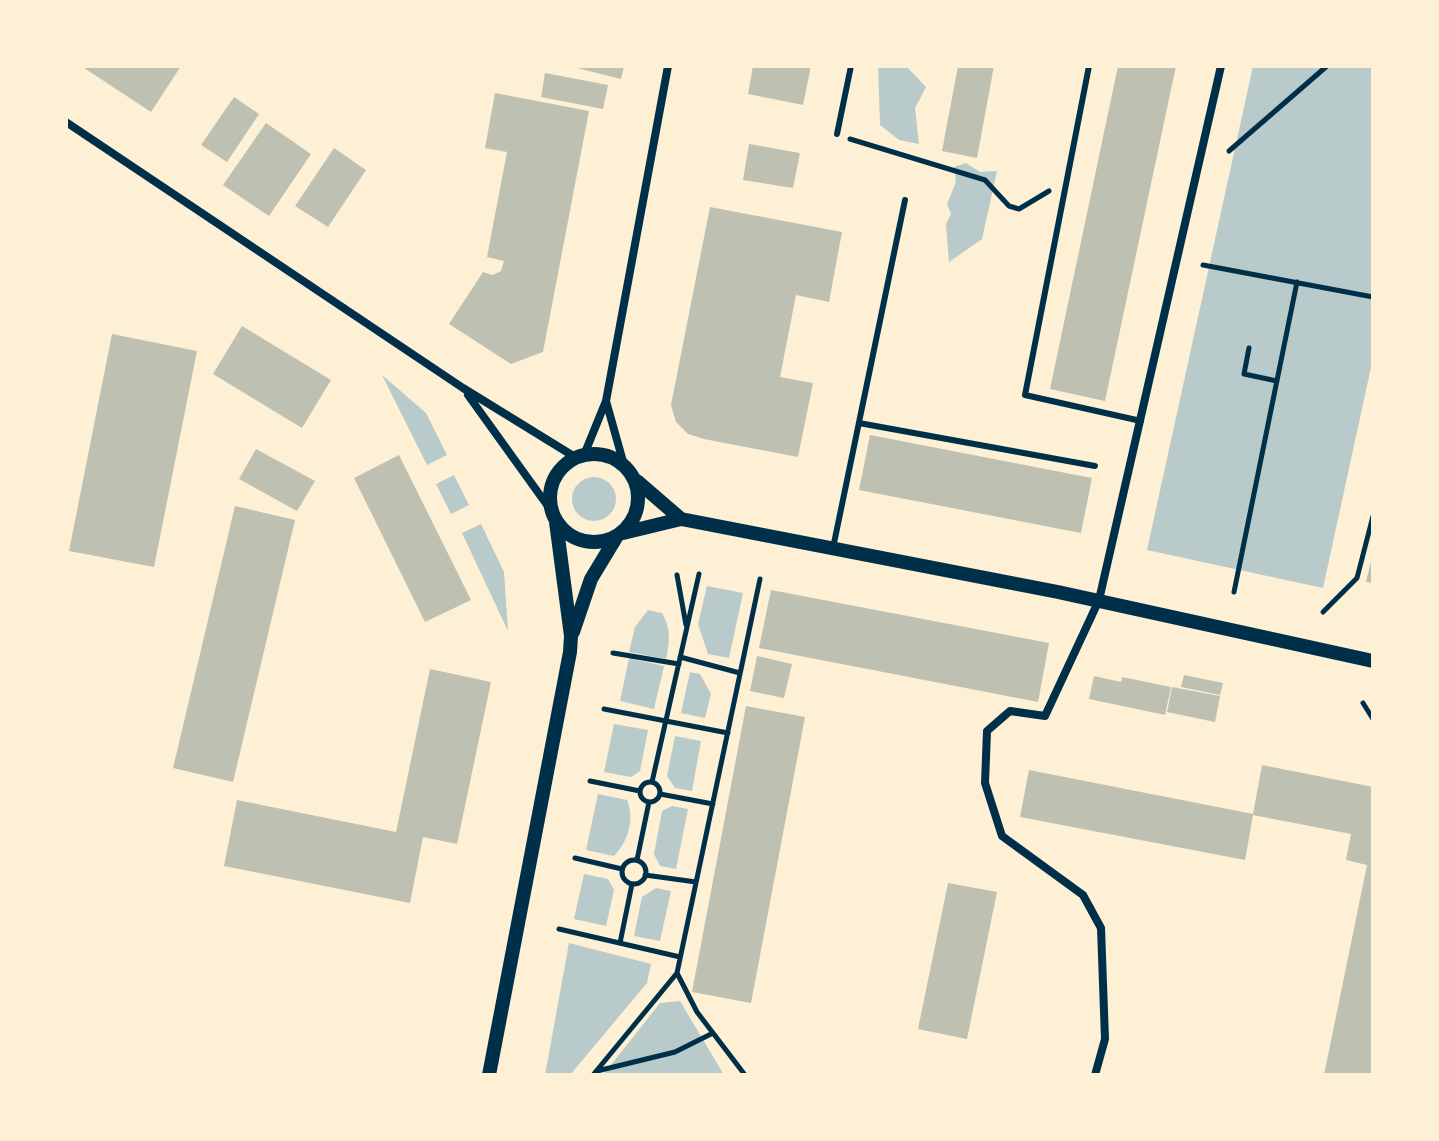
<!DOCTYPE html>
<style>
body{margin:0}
#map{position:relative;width:1439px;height:1141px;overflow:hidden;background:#fdf0d5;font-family:"DM Sans",sans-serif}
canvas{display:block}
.frame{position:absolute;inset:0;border:68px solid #fdf0d5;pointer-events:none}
</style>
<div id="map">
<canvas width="1439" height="1141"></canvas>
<div class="frame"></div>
</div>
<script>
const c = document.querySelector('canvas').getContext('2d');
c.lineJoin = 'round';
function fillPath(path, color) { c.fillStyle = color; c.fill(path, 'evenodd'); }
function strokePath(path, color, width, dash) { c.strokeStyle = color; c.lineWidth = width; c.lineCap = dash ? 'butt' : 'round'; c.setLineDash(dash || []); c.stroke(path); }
fillPath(new Path2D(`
 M878,66H906L926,87L915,108L919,144L899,140L880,125Z
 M1253,66H1373V358L1323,588L1147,550Z
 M966,163L980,172L997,171L982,239L949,262L946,224L951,214L947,204L956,182L954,167Z
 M382,375L426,413L447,455L427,465Z
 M454,475L469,505L451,514L436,484Z
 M572 499a22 22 0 1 1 44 0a22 22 0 1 1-44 0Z
 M481,524L504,572L508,631L462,533Z
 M707,586L743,593L729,658L708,654L698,624Z
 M648,610L662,613C671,629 670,641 666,659L629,652L635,627Z
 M629,658L664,666L654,709L620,701Z
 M690,672L700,674L711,694L705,718L681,713Z
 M614,724L648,730L640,771L631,777L604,772Z
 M675,736L701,741L692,791L675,788L667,776Z
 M598,794L627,800C635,819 628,842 614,856L586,850Z
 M672,806L688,809L676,869L660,866L654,854L662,811Z
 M584,874L608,879L614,890L606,926L574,919Z
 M656,888L671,891L660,941L634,936L642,897Z
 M569,943L651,964L647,983L570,1075H545Z
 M680,1001L724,1075H603L660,1003Z`), '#b9caca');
fillPath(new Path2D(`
 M81,66H181L151,112Z
 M569,66H624L621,79Z
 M753,66H811L803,105L748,94Z
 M958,66H994L977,158L942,151Z
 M1118,66H1176L1105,401L1050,389Z
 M545,73L608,85L603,109L541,97Z
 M495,93L589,111L543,352L511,364L449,324L483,272L493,275L501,271L504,261L487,257L507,152L485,148Z
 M234,97L259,114L227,162L201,145Z
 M266,123L311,154L269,216L223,185Z
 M749,144L800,153L793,188L743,180Z
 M334,148L366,170L328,227L295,206Z
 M710,207L842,232L829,302L796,295L780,377L813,383L798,457L704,439L688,434L676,422L671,405Z
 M242,326L331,380L302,428L213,374Z
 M112,334L197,351L154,567L69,551Z
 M870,435L1092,478L1081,533L859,490Z
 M256,449L315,481L297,511L239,479Z
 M399,455L471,600L425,622L354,478Z
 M235,506L295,520L233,782L173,768Z
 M1372,557H1373V583L1366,582Z
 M771,590L1049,643L1038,702L759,648Z
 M757,656L792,664L784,698L750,691Z
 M430,669L491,682L457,844L423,837L410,903L224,866L237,800L396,832Z
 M1184,675L1223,683L1220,695L1181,687Z
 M1094,676L1121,682L1122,677L1171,687L1165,715L1089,699Z
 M1172,687L1220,696L1215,722L1167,712Z
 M746,706L805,717L751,1003L692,992Z
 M1262,765L1373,787V1075H1324L1367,865L1346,860L1351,834L1253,815L1245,860L1020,817L1029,770L1253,814Z
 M948,883L997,892L967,1039L918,1029Z`), '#bec0b2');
strokePath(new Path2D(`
 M850,139L985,180L1009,206L1019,209L1049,191
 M1229,151L1327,66
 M1203,265L1373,297
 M1249,348L1244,374L1277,381
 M677,575L686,625
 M1234,592L1297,282
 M1323,612L1357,578L1373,516
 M613,653L679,664
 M680,657L740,673
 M1363,703L1373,719
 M604,709L728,733
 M590,781L640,791
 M640 792a10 10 0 1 1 20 0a10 10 0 1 1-20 0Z
 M652,782L699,574
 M660,794L713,804
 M575,858L622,869
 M637,860L649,802
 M622 872a12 12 0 1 1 24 0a12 12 0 1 1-24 0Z
 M645,875L696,882
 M559,929L680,957
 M620,943L632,884
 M677,973L697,1012L745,1075
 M597,1071L675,1052L713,1033
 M593,1075L677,973L760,579`), '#003049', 5);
strokePath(new Path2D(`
 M1089,66L1025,395L1141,421
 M837,134L851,66
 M859,423L1095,466
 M833,548L905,200`), '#003049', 6);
strokePath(new Path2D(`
 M66,122L463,388L575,457
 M468,395L550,509
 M606,401L624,465
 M584,455L606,401L668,66
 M1095,1075L1105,1039L1101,928L1083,895L1002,836L985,783L987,731L1010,711L1045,716L1099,600L1221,66`), '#003049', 8);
strokePath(new Path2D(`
 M550 498a44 44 0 1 1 88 0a44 44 0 1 1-88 0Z
 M637,481L681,519
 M623,533L681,519L1058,592L1373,661
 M573,632L591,579L617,536
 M489,1075L570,652L571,636L556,522`), '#003049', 14);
</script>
